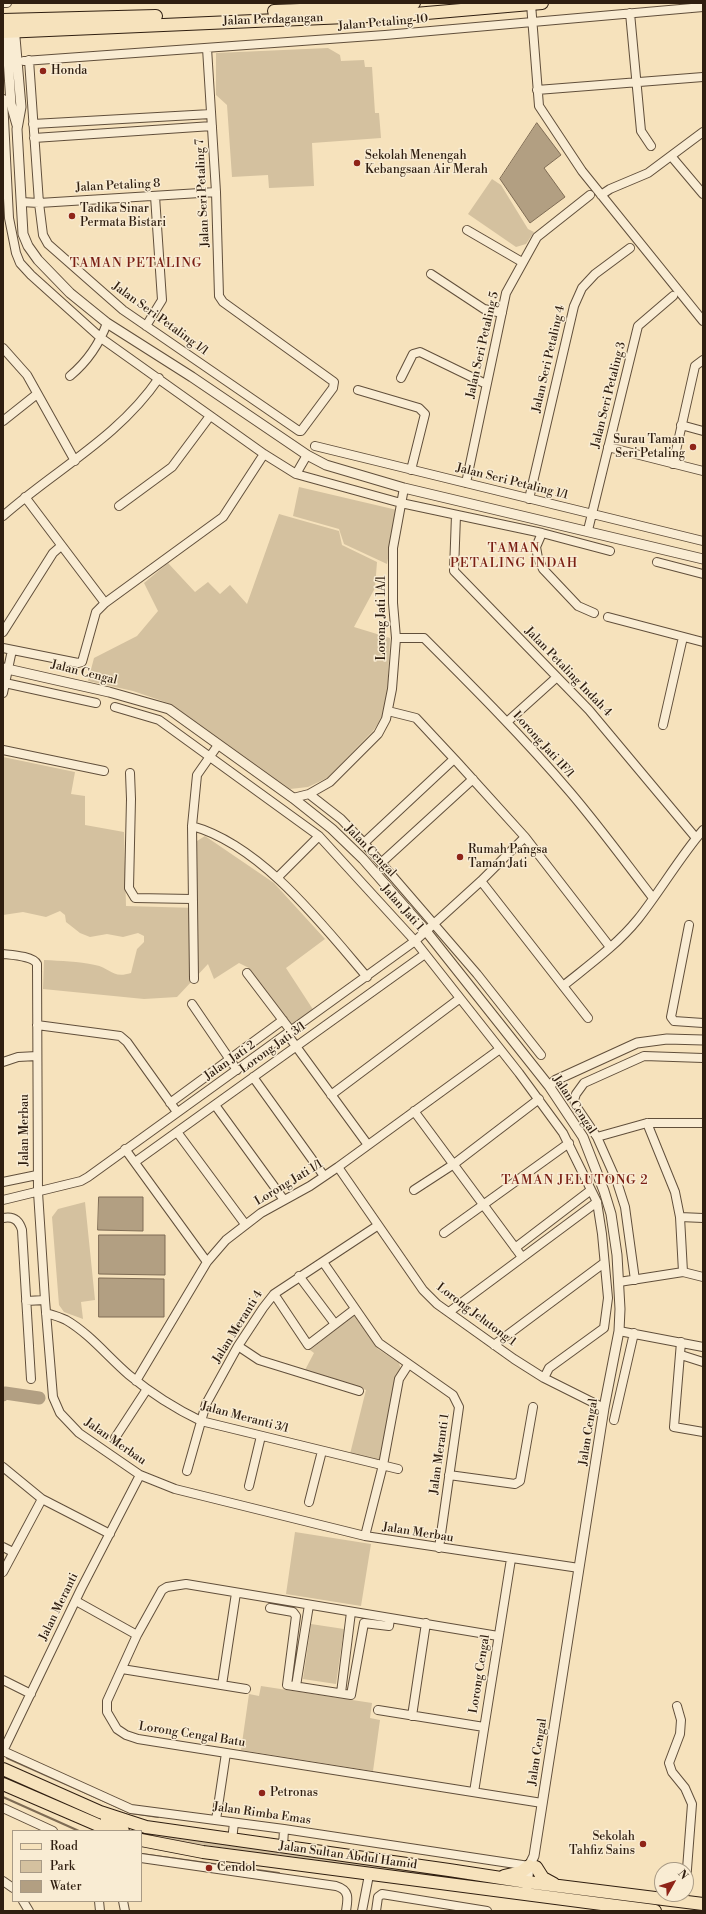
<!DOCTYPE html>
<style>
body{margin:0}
#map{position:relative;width:706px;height:1914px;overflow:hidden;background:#f6e2bc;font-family:"Libre Bodoni",serif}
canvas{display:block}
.frame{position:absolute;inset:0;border:4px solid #2f1e10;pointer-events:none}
.legend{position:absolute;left:12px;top:1830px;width:130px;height:72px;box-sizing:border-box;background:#f9ecd3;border:1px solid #a89a85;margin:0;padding:5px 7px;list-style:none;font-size:12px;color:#2f1e10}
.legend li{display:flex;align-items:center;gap:8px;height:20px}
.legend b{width:20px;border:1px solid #a89a85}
.north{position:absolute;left:654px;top:1862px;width:40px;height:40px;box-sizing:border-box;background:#f9ecd3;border:1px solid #a89a85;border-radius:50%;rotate:51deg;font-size:11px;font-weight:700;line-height:16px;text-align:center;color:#2f1e10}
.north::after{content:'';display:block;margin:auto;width:14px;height:18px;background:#8f2418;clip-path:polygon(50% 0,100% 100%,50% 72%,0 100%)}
</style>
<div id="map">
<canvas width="706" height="1914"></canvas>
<div class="frame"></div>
<ul class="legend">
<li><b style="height:5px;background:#f6e2bc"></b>Road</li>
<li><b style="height:11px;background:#d4c19f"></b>Park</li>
<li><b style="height:11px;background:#b29f82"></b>Water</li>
</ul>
<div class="north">N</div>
</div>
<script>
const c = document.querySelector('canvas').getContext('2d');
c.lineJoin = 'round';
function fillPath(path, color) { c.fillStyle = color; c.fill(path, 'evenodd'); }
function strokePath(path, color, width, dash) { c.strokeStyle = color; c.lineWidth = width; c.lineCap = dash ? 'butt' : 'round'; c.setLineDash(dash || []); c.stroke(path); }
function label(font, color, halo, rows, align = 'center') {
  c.font = font + ' "Libre Bodoni",serif'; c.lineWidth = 3; c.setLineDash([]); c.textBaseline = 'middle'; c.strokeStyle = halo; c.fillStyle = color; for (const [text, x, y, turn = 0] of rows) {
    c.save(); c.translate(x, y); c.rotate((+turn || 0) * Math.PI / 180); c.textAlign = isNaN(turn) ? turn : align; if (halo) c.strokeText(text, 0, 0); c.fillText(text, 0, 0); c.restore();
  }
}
fillPath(new Path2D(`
 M328,48L340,55L341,61L364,60L365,67H372L375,113H379L381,138L312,143L314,186L269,188L268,175L232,177L227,105L216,95V53Z
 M492,179L501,185L528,229L534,232L526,244L516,247L468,214Z
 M299,487L397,510L387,564L344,544L339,529L293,516Z
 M279,514L339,531L342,545L377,562L375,588L354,627L390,638L387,703L382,718L373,731L327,778L308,787L290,789L171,704L133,691L88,681L94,658L137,636L158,611L144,583L168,563L195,592L208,582L220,594L230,585L247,604Z
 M3,757L75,772L71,794L85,796V825L124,832L126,906L197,908V841L205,836L274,883L325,939L286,968L314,1011L291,1027L249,968L239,963L214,979L208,964L177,997L144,999L43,989L44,960C61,961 78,961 95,965C111,968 112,979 131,973L137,949L144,942V936L138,933L123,937L107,934L90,937L80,933L66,922L65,915L60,911L46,917L23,912L3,915Z
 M85,1202L95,1300L81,1302L83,1319L64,1312L59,1305L52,1217L58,1209Z
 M354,1315L378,1349L399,1363L401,1370L380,1462L350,1454L366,1390L305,1370L314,1353L310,1350Z
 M295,1532L371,1544L361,1606L286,1594Z
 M311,1624L344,1629L336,1684L303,1679Z
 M261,1686L372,1703L370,1718L380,1720L373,1771L241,1750L249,1694L259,1696Z
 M143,1831L434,1873L433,1878L142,1836Z`), '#d4c19f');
const water = new Path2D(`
 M537,123L561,155L544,168L565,197L530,223L500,179Z
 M99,1197H143V1231L98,1230Z
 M99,1235H165V1275L99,1274Z
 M99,1278L164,1279V1317H99Z`);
fillPath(water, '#b29f82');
strokePath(water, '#7e6b54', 1);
strokePath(new Path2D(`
 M7,1758L131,1813L158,1817
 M3,1797L79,1831
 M142,1854L279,1873`), '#7e6b54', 2);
strokePath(new Path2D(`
 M3,1395L5,1393L39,1398`), '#b29f82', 13);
const minor = new Path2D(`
 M3,3H7
 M531,4L539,106L582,171L703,321
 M630,13L641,131L651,146
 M29,60L39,203L43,235L48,244L123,310L299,431H301L333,388L334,382L223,302L219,296L216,192L207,48
 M24,61L385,35L703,7
 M537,90L703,77
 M3,99L9,218L16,253L20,263L31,275L101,338L264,454L296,474L401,503L542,533L610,551
 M33,124L211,114
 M34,138L212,126
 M671,156L703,194
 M601,195L610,189L648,173L703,132
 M21,202L39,203L216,192
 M467,230L522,262
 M431,274L484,309L502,313
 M146,326L162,300L155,196
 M3,348L27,375L75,461
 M70,376C88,361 99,345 107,323
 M401,378L413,354L420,352L486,384
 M358,390L419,408L425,414L411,470
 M3,421L37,394
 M681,425L703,431
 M315,446L703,541
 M608,447L703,471
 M673,464L695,366L703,360
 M296,474L307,455
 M466,483L506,293L537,237L590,195
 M25,497L105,603
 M529,499L574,306L582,288L595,274L630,248
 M119,506L172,467L210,416
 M456,515L454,571L589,710L696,838
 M3,516C56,469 118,438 159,378
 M588,530L638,326L673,296
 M542,533L536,547L538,558L543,569L578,606L594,613
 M657,562L703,574
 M608,617L703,642
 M3,632L53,553L61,546
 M396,638H424C474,688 524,738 570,792C599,826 626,863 653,898
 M3,648L78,663L82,662L96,612L105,603L223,517L264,454
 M5,683L96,703
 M3,693L12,650
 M115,707L159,720L319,836L415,941L519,1073L563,1133L597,1202L602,1234L608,1298L604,1328L549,1368L544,1378
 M388,711L416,718L458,763L525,837L610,947
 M507,722L557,677
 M663,725L683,637
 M3,750L104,771
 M130,773L131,799L129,888L135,898L192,899
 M309,794L341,819L364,843L477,974L541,1055
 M293,798L309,794L330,782L378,734L386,719L392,689L396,638L393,603V548L404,488
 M192,826C261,845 321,923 367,977
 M364,843L454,759
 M381,863L473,779
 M278,877L319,836
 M481,881L588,1018
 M689,925L671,1017L674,1021L703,1023
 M3,954C12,955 33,956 37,964L38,1192L45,1300L53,1397L60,1413L79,1433L140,1475L175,1489L365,1536L579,1568
 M247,973L291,1031
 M194,979L192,826L197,775L218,745
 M563,986C589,965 617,945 638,919C661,890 679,858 703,830
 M192,1004L237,1070
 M37,1025L120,1036L127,1042L177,1112
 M287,1034L368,1145
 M3,1062L18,1057L37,1056
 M253,1077L324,1176
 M331,1095L459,999
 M170,1103L283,1020
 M215,1105L284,1200
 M414,1111L522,1257
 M647,1123L675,1192L680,1217L683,1272
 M177,1132L245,1224
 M597,1137L647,1123H703
 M125,1149L207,1262
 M135,1162L425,954
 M338,1167L423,1290L437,1304L514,1359L544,1378L604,1408
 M3,1182L37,1175
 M414,1190L454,1164L539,1099
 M3,1200L81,1181L88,1177L415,941L481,881L525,837
 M680,1217L703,1218
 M3,1218C13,1216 19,1220 22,1230L31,1379
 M444,1233L569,1143
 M515,1248L591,1190
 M323,1262L379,1343L453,1395L459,1407L439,1548
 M299,1276L335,1324
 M635,1280L625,1207L617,1182L597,1137L576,1106L574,1100L576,1094L584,1083L644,1056L703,1058
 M619,1282L683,1272L703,1277
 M274,1294L308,1345L355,1309
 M26,1301L45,1300
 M449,1312L597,1202
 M46,1313C53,1315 60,1317 66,1320C90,1334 108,1357 129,1375C152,1394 174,1408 201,1421L398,1469
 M619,1331L703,1347
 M681,1342L674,1427L703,1432
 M494,1345L604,1263
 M238,1346L259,1360L359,1391
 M681,1355L703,1362
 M136,1381L207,1262L226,1240L261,1213L310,1186L338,1167L500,1049
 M614,1420L634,1333
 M115,1438L147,1389
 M3,1467L42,1499L110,1534
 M187,1471L206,1404L238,1346L263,1308L274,1294L377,1226
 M449,1475L515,1484L520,1481L533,1407
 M249,1486L261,1436
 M309,1502L322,1451
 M365,1536L383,1465L399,1379L408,1365
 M3,1547L13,1552
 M3,1572L42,1499
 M76,1601L137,1635
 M270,1608L293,1612L296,1616L287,1685L351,1695L364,1623L389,1626L390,1618
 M498,1636L186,1584L167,1587L162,1590L137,1635L107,1701V1712L117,1729L126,1735L138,1739L542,1803
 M122,1669L246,1689
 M3,1680L31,1694
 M222,1685L236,1593
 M296,1686L309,1605
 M341,1693L351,1612
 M677,1706L681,1720L680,1734L669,1763L672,1772L685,1788L692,1804L686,1882
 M378,1710L484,1727
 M412,1716L426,1623
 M3,1751L131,1809L284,1829L529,1866
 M3,1751L81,1589L140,1475
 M474,1792L511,1559
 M3,1808L53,1831
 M216,1820L226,1753
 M232,1840L234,1823
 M283,1847L284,1829
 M141,1858L336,1886C350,1890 348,1899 346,1911
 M3,1881L13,1888
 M23,1901L29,1911
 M99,1901L100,1911
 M123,1901L125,1911
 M362,1911L369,1875
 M376,1911L378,1897L382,1894L487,1911`);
const tertiary = new Path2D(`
 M14,26L21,107L17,129L23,234L28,246L38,260L70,293L107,323L192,377L307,455L326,465L404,488L703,559
 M6,27L11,104L17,125
 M3,668L109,692L169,709L293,798L332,829L363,859L426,931L549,1086L583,1137L604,1191L611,1214L617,1255L620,1309L619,1331L604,1408L534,1856L529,1866L527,1887
 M549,1086L556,1080L637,1043L667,1039L703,1040`);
const primary = new Path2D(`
 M274,11L378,7L414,3
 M3,20L156,16
 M3,32L415,14L542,3
 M3,1769L100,1812L146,1827L449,1870L527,1882L703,1904
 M3,1784L112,1831
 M107,1819L116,1824L123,1831
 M141,1840L203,1852L655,1911
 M536,1867L543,1878L554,1884
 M504,1876L521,1872L529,1866`);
strokePath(minor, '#614f3b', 10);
strokePath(tertiary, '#614f3b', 11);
strokePath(primary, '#2f1e10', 14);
strokePath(minor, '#f9ecd3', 8);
strokePath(tertiary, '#f9ecd3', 9);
strokePath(primary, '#f6e2bc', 12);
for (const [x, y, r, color] of [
 [43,71,4,"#8f2418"],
 [357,163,4,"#8f2418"],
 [72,216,4,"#8f2418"],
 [693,447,4,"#8f2418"],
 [460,857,4,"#8f2418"],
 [262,1793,4,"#8f2418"],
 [643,1844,4,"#8f2418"],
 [209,1868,4,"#8f2418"]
]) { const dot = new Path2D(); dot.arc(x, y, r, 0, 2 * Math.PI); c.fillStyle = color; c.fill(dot); strokePath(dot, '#f9ecd3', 1.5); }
label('12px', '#2f1e10', '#f9ecd3', [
 ["Jalan Perdagangan",273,20,-2],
 ["Jalan Petaling 10",383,23,-5],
 ["Jalan Petaling 8",118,186,-3],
 ["Jalan Seri Petaling 7",203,193,-93],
 ["Jalan Seri Petaling 1/1",160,319,36],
 ["Jalan Seri Petaling 5",483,345,-77],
 ["Jalan Seri Petaling 4",549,359,-77],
 ["Jalan Seri Petaling 3",609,395,-76],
 ["Jalan Seri Petaling 1/1",512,482,14],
 ["Lorong Jati 1A/1",382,618,-90],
 ["Jalan Petaling Indah 4",568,672,46],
 ["Jalan Cengal",84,673,14],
 ["Lorong Jati 1F/1",543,745,48],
 ["Jalan Cengal",370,851,46],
 ["Jalan Jati 1",402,908,48],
 ["Lorong Jati 3/1",273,1048,-36],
 ["Jalan Jati 2",230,1061,-35],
 ["Jalan Cengal",574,1105,56],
 ["Jalan Merbau",25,1130,-90],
 ["Lorong Jati 1/1",289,1183,-31],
 ["Lorong Jelutong 1",476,1315,37],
 ["Jalan Meranti 4",238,1327,-58],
 ["Jalan Meranti 3/1",245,1418,15],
 ["Jalan Cengal",589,1432,-81],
 ["Jalan Merbau",115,1442,35],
 ["Jalan Meranti 1",440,1454,-82],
 ["Jalan Merbau",418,1533,9],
 ["Jalan Meranti",59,1607,-64],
 ["Lorong Cengal",480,1674,-81],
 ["Lorong Cengal Batu",192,1735,9],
 ["Jalan Cengal",538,1752,-81],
 ["Jalan Rimba Emas",262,1814,8],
 ["Jalan Sultan Abdul Hamid",348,1856,8]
]);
label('12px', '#2f1e10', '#f9ecd3', [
 ["Honda",51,71],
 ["Sekolah Menengah",365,156],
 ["Kebangsaan Air Merah",365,170],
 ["Tadika Sinar",80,209],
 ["Permata Bistari",80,223],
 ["Surau Taman",685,440,"right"],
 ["Seri Petaling",685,454,"right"],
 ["Rumah Pangsa",468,850],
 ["Taman Jati",468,864],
 ["Petronas",270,1793],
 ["Sekolah",635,1837,"right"],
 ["Tahfiz Sains",635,1851,"right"],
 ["Cendol",217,1868]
], 'left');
c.letterSpacing = '1px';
label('13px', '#7a1f14', '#f9ecd3', [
 ["TAMAN PETALING",136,264],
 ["TAMAN",514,549],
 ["PETALING INDAH",514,564],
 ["TAMAN JELUTONG 2",575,1181]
]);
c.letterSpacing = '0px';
</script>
